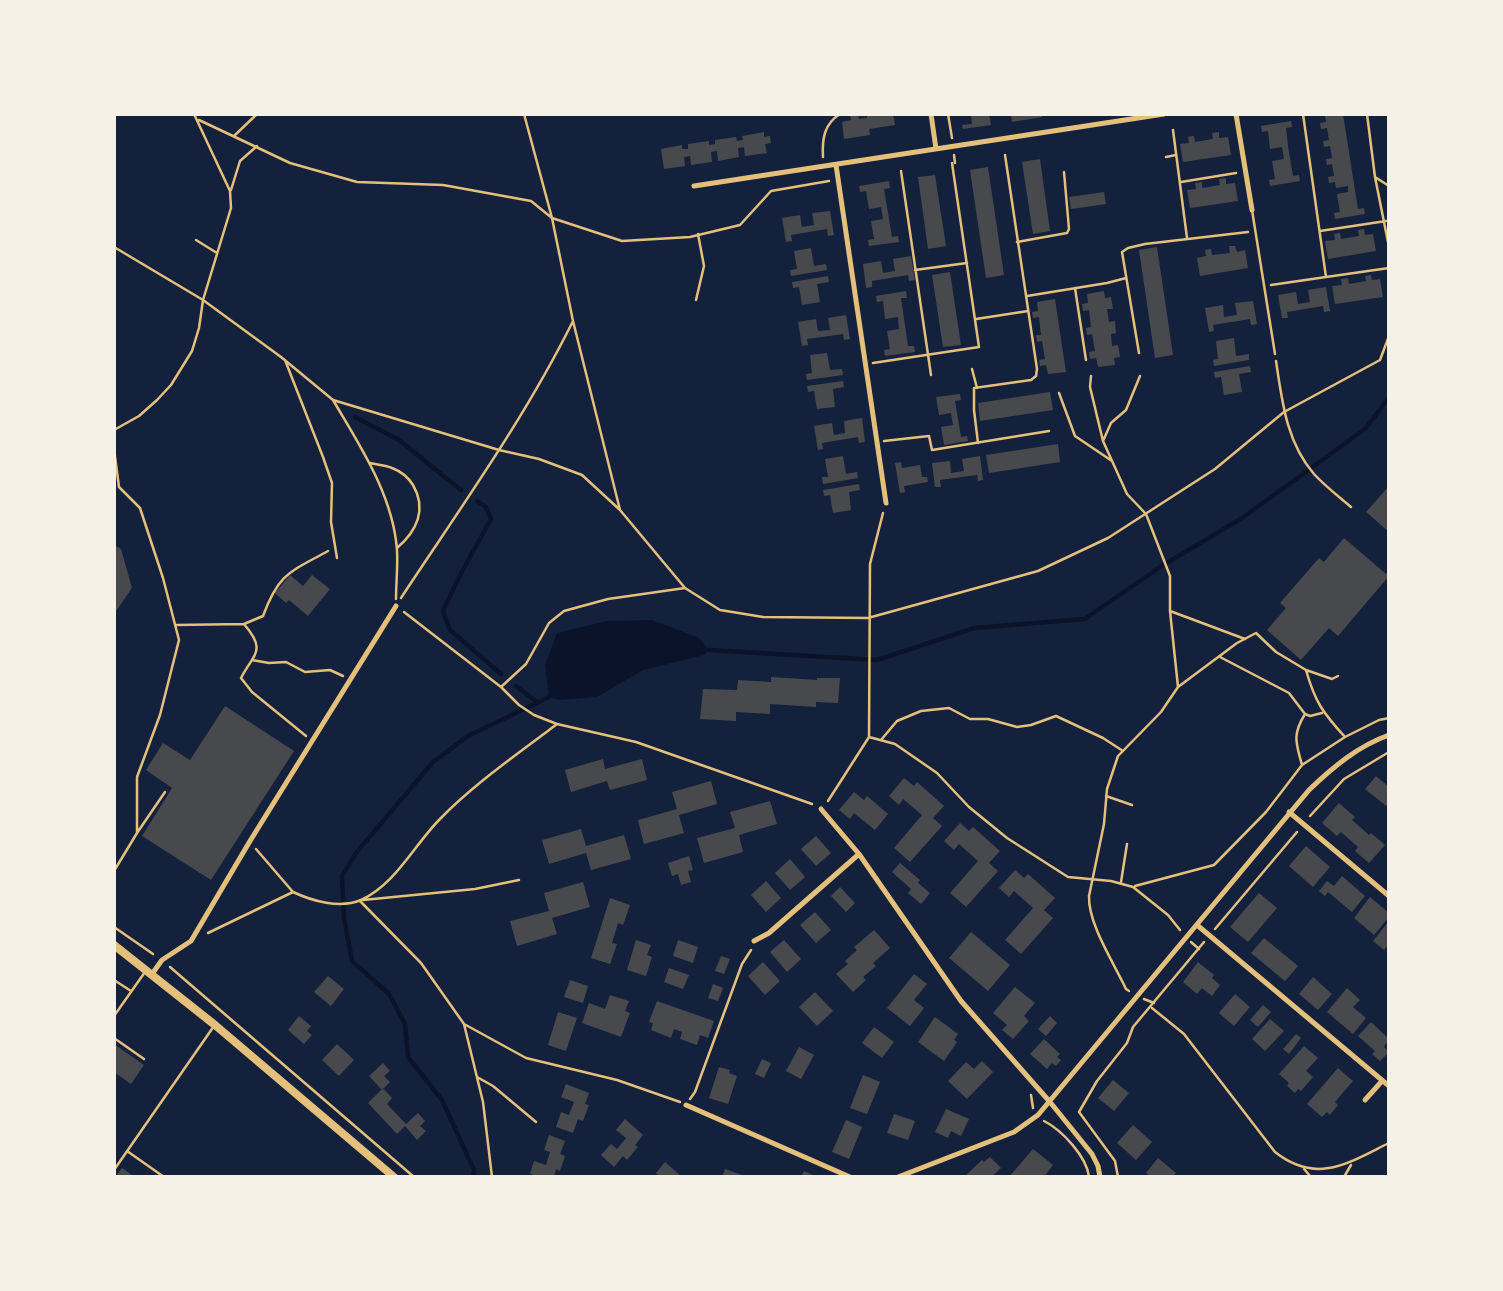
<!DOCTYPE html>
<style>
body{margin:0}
#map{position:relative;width:1503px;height:1291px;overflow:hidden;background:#14213d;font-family:Montserrat,sans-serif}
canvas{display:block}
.frame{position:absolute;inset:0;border:116px solid #f6f1e7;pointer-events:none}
</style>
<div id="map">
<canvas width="1503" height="1291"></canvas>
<div class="frame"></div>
</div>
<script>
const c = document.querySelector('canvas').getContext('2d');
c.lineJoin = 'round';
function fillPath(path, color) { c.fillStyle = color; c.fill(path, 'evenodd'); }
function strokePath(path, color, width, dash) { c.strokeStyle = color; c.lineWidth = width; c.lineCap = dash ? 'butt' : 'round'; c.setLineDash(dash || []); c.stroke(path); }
fillPath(new Path2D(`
 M652,620L699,638L709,650L704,655L643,670L597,697L559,700L549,697L545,665L557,633L607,621Z`), '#0b132b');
strokePath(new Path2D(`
 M355,417L399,440L461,490
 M477,501L486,507L491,519L459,577L443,611L450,630L501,674
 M709,650L877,660L974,628L1085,619L1160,567L1242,518L1310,469L1366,428L1389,397
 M516,686L537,702
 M473,1177L474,1170L442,1100L408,1057L405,1024L389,994L352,961L344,918L342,876L356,853L433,762L468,736L549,697`), '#0b132b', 4.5);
fillPath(new Path2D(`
 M850,114H858L859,119L867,118V114H893L895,125L869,129L870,135L844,139L842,122L851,120Z
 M971,114H989L991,125L963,129L962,125L972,124Z
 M1011,114H1042V117L1012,122Z
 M1343,114L1358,209L1364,208L1365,214L1335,219L1334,213L1340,212L1337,194L1348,192V186L1336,188L1335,182L1329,183L1328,177L1334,176L1332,164L1327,165L1326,159L1332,158L1330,146L1324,147L1323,141L1329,140L1327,128L1321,129L1320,123L1326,122L1325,116Z
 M1291,121L1292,127L1286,128L1288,146L1293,176L1299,175L1300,181L1270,186L1269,180L1275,179L1272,161L1284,159L1282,147L1270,149L1268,131L1262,132L1261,126Z
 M764,132V137L770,136L771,143L765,144L767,153L745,156L744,147L738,148L739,157L718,161L717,151L711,152L712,162L691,165L690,156L684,157L685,166L664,169L661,149L682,145V149H688V144L709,141V145L715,144V140L736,137L737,141L743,140L742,136Z
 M1219,132V138L1228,137L1231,155L1183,162L1180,144L1189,143L1188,137L1194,136L1195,142L1213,139L1212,133Z
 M1040,159L1050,231L1033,234L1022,162Z
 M988,167L1004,275L986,278L970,170Z
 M935,175L946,246L928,249L918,177Z
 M1226,178V184L1235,183L1238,201L1190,208L1187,190L1196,189L1195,183L1202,182V188L1220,185L1219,179Z
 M889,181L890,188L884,189L892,237L898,236L899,242L869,246L868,240L874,239L871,221L883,219L881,207L869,209L866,191L860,192L859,186Z
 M1104,192L1106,204L1071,209L1069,197Z
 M830,211L834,235L828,236L827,229L791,235L792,241L786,242L782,218L800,215L802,227L814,225L812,213Z
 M1364,229L1365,235L1373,234L1376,251L1328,259L1325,241L1335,240L1334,234L1340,233L1341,239L1359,236L1358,230Z
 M1229,246H1235L1237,252L1245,250L1248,268L1200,276L1197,258L1206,256L1205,250L1211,249L1212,255L1230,253Z
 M1157,247L1173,355L1155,358L1139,250Z
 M811,248L814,266L826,264L827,270L791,276L790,270L797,269L794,251Z
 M911,256L915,280L909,281L908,275L872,281V287L866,288L863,264L881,261L883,273L895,271L893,259Z
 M950,272L961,345L943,347L932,275Z
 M1371,275L1372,280L1380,279L1383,297L1335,304L1332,286L1342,285L1341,279L1348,278L1349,284L1366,281L1365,276Z
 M828,276L829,282L817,284L820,302L802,305L799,287L793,288L792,282Z
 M1326,287L1330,311L1324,312L1323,306L1287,312L1288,318H1282L1278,295L1296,292L1298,304L1310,302L1308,290Z
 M906,291L907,298H901L908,346H914L915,352L885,356L884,350L890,349L887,331L899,329L898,317L885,319L883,301L877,302L876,296Z
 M1104,291L1105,298L1111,297L1113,309H1107L1109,322L1115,321L1116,333L1111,334L1112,346L1118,345L1120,357L1114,358L1115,365L1098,367L1096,358L1090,359L1089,352L1095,351L1092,334L1087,335L1086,328L1091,327L1089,310L1083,311L1082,304L1088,303L1087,294Z
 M1055,299L1066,372L1048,374L1046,365L1040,366L1039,360L1045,359L1042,341L1037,342L1036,335H1041L1039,317L1033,318L1032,312L1038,311L1037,302Z
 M1253,301L1257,324L1251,325L1250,319L1213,325L1214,331L1209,332L1205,308L1223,305L1224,317L1237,315L1235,303Z
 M846,315L850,339L844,340L843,334L807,339L808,345L802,346L798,322L816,319L818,331L830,330L828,318Z
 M1234,338L1236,356L1249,354V360L1214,366L1213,360L1218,359L1216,341Z
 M827,353L830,370L842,369L843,375L807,380L806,374L812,373L810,355Z
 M1250,366L1251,372L1239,374L1242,392L1224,395L1221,377L1215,378L1214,372Z
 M843,381L844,387L833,389L835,407L817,409L814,391L808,392L807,386Z
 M1050,392L1053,410L980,421L978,403Z
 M960,394L961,400L955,401L961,437L967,436L968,441L944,445L941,427L953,425L951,413L939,415L936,397Z
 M862,418L865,442L859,443L858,437L822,443L823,449L818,450L814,426L832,423L834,435L845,433L844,421Z
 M1058,444L1060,462L989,473L986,455Z
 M843,456L846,474L857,472L858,478L823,484L822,477H828L825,459Z
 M980,456L983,480L978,481L977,475L940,480L941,487H935L932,463L950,461L951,473L964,471L962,459Z
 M901,462L902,468L920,465L922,477H927L928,482L904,486L905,492L900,493L895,463Z
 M859,484L860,490L849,492L851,510L833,513L830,495L824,496L823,490Z
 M1389,486V532L1366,512Z
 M1344,538L1386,574L1389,570V576L1338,636L1329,628L1301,660L1267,630L1286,608L1280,603L1319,558L1324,562Z
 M114,545L121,549L132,588L114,614Z
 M290,575L303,586L312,575L330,589L308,616L289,600L286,603L275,593Z
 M771,677L817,680V678H840L838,703L816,702V707L770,704V714L736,712V721L700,719L703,689L737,690L738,680L771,682Z
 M225,706L294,751L211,880L142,836L172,788L146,770L163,743L190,760Z
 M603,759L605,769L642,759L647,780L610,790L607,781L571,792L565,770Z
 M1376,776L1389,787V802L1386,806L1365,789Z
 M904,778L914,786L917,782L944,806L933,818L942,826L910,862L894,848L922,815L903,799L899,805L889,796Z
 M711,781L717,804L679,815L684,833L644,844L638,820L677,809L672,792Z
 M854,792L864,800L867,796L888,814L875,830L854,813L850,819L839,810Z
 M770,801L777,824L739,835L743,852L704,863L697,838L735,828L730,812Z
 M1339,803L1355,817L1352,820L1369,835L1371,833L1385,845L1369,863L1355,851L1358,847L1341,832L1337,836L1322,823Z
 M960,823L969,831L973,827L1000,851L989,863L998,871L966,907L950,893L978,861L959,844L954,850L944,841Z
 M581,829L586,846L624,835L631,859L591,870L586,853L549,864L542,840Z
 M816,836L831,853L816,866L801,849Z
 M1306,846L1330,867L1313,887L1289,866Z
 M689,856L693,870L688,871L691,882L681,885L678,874L672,876L668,863Z
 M790,859L805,877L790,890L775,873Z
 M900,863L920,880L918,883L930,893L921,904L908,893L911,889L892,872Z
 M1015,870L1024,878L1028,874L1055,898L1044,910L1053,918L1021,954L1005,940L1033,908L1014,891L1009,897L999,888Z
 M1342,876L1365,896L1352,912L1328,892L1325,896L1319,891L1327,881L1334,886Z
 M766,881L781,898L766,912L751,895Z
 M583,882L590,907L552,918L557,934L517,946L510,921L549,911L544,893Z
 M840,887L855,903L846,912L831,896Z
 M1259,893L1277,908L1248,942L1230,927Z
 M1370,897L1389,913V917L1374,935L1354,918Z
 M610,898L630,905L623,925L618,923L612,943L617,944L610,964L591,958Z
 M815,912L831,930L816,943L800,925Z
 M1389,921V944L1384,950L1373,941Z
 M874,930L890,948L873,963L876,966L863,977L866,980L853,992L836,974L848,964L845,961L857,950L854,947Z
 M971,932L1010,965L988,991L949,958Z
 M1264,938L1298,966L1285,981L1251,953Z
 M636,940L651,945L647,955L652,957L646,976L627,970Z
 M678,940L698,947L693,963L673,956Z
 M784,940L801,959L787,972L770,952Z
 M721,956L730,959L724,974L715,971Z
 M763,962L780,981L765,995L748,976Z
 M1198,962L1214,975L1212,978L1220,985L1212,996L1202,988L1197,994L1183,982Z
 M669,968L689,975L683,989L664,982Z
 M914,974L927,984L914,1000L924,1008L910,1026L887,1008Z
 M328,976L344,989L331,1006L314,992Z
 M1313,977L1332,994L1318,1010L1299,994Z
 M570,980L588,986L583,1003L564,997Z
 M713,984L723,988L718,1001L708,998Z
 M1015,987L1035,1003L1024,1016L1029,1021L1013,1039L1002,1030L1007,1025L993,1013Z
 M1347,988L1360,1000L1353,1007L1366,1018L1353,1034L1327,1012Z
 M815,992L833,1011L817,1026L799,1007Z
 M1235,994L1250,1007L1234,1026L1219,1013Z
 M610,995L629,1001L625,1011L630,1013L621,1037L582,1023L589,1003L605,1009Z
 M657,1001L714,1021L708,1038L700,1035L697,1045L680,1039L682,1032L674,1029L671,1038L651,1030L653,1023L649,1022Z
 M1263,1005L1271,1012L1258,1027L1250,1020Z
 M558,1012L577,1018L566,1051L548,1045Z
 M299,1016L311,1026L307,1031L312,1035L304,1044L288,1030Z
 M1050,1016L1057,1023L1046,1036L1038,1029Z
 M935,1017L958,1034L954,1040L957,1042L944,1061L918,1042Z
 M1270,1019L1284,1031L1265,1051L1252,1039Z
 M1371,1022L1389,1039L1384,1047L1389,1052V1056L1387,1054L1380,1061L1372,1054L1375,1051L1358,1036Z
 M874,1027L894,1042L882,1058L862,1043Z
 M1296,1034L1301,1038L1289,1054L1283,1049Z
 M1044,1039L1060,1054L1057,1057L1061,1060L1056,1066L1052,1063L1047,1069L1030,1054Z
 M114,1044L144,1065L131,1084L114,1072Z
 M337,1044L354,1060L339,1076L322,1060Z
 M1304,1046L1318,1058L1306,1071L1313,1077L1301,1091L1298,1089L1295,1093L1287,1086L1289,1083L1279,1074Z
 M799,1047L814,1055L801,1079L786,1071Z
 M762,1059L771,1063L764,1078L755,1074Z
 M982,1061L993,1072L967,1099L948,1081L966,1062L974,1069Z
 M383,1063L390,1071L384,1076L390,1082L382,1090L369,1076Z
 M719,1067L730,1070L729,1073L737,1076L728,1104L709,1098Z
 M1338,1068L1353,1081L1335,1102L1338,1105L1330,1115L1327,1112L1322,1117L1307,1104Z
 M863,1075L880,1082L867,1114L850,1108Z
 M1113,1080L1129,1093L1114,1111L1098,1098Z
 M566,1084L589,1093L585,1104L589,1105L583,1121L578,1119L573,1133L556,1127L561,1112L569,1115L574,1102L561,1097Z
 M383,1088L392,1098L387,1104L406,1124L418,1113L425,1121L420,1126L426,1131L417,1140L405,1126L397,1134L368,1103Z
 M946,1109L969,1119L961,1136L951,1131L948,1138L935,1132Z
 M894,1114L915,1121L908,1140L887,1133Z
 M625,1119L643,1135L635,1145L638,1147L627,1160L623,1156L614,1167L601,1155L611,1144L617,1149L626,1138L616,1130Z
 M846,1120L862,1127L849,1159L832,1152Z
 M1133,1125L1152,1142L1136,1160L1117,1143Z
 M549,1135L565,1141L560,1154L565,1156L560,1171L556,1169L554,1177H540L530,1174L534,1161L546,1165L550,1152L544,1150Z
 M1033,1149L1053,1165L1044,1177H1009Z
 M990,1157L1001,1168L991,1177H964L982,1160L984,1162Z
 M1158,1158L1176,1173L1173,1177H1152L1146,1173Z
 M665,1162L682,1177H661L656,1173Z
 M122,1168L135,1177H115Z
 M725,1169L748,1177H722Z
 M804,1171L818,1177H801Z`), '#48494c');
strokePath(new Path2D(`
 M524,114L552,218L573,321L620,510
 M948,114L952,138
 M1367,114L1375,177L1389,247
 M199,120L290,163L357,182L443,185L531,201L552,218L622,241L690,237L740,225L771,191L829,181
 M1173,130L1187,238
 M234,136L257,114
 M954,155L955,163
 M823,157C822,139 824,124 840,114
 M1166,157L1176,155
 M901,171L931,375
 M1375,177L1389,186
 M1181,182L1236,173
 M231,190L240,161L257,146
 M1320,231L1386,221
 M196,240L217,253
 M1017,242L1067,233L1069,229L1064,172
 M114,247L203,300L281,357L333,400L499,450L539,459L582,475L620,510L685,588L720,610L763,617L868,618L1038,571L1108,538L1215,469L1284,412L1380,360L1389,336
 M915,270L967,263
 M1326,277L1389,268
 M1271,285L1326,277L1303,114
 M1075,288L1086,360
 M1027,296L1107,283L1126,278
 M696,300L704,266L698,234
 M976,319L1028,311
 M1139,353L1122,252L1128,248L1145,244L1248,232
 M285,360L323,457L332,483L331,522L337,558
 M1276,361C1282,400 1286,442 1314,474C1325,486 1338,496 1351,507
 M873,363L979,347L952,163
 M972,369L977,388
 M1091,376L1090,387L1103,441L1127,494L1146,514L1170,576V611L1178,687L1161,712L1118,756L1107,789L1104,824L1089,896C1088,924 1114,963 1126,989L1129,991
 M1059,393L1075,436L1112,461
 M333,400C360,446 393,495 397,550C398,566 396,583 396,599
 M114,430L139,416L157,400L171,385L192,351L199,328L203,300L231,208L230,191L194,114
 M884,441L929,436L932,450L1049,431
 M1103,441L1111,423L1126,410L1140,376
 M978,443L974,410V388L1031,380L1036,376L1037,369L1005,155
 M114,449L119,487L140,508L163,578L179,640L160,715L137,777V833L114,871
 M370,463C377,465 385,465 392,468C400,471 408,477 413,485C427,509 417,531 397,548
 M883,513L870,564L869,737L895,744L937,773L969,807L1007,838L1068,877L1111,881L1133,887L1168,915L1180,930
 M401,598C461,507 525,418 573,321
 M1170,611L1245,639
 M404,612L501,687L526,664L549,623L564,611L608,599L685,588
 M244,624C267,651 254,653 241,678L252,692L306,736
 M176,625L244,624L263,616C279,573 290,572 328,551
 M1220,657L1289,693L1305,714L1310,716L1322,713
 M252,660L269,663L286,662L305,672L330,670L343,676
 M1306,670L1332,679L1338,676
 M501,687L519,705L534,715L557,724L636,742L812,804
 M1178,687L1237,643L1256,633L1276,652L1306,670C1315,702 1323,713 1345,737
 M881,740L897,721L921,711L949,708L970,719H988L1017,727L1031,725L1056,716L1103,738L1123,751
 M1302,765C1296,743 1292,735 1305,714
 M1106,796L1132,805
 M828,801L869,737
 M1310,816L1344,779L1389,752
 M137,833L165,792
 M256,849L293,892
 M1121,882L1127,844
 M1135,886L1214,865L1266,812L1302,765L1345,737L1379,720L1389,718
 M363,900L475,889L519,880
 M360,901L421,963L464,1024L483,1102L492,1177
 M114,927L153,954
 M1215,929L1297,832
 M208,933L293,892C312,901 340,909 361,900C395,885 414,845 440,819C475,783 518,754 557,724
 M1191,942L1199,949
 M170,967L414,1177
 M1144,999L1154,1003
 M1152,1008L1184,1034L1275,1152C1317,1185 1348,1163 1389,1143
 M464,1024L526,1058L617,1080L680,1102
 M477,1077L493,1086L536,1122
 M1031,1095L1033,1108
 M690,1099L695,1092L742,964L751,950
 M1044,1121C1062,1130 1087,1157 1089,1177
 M1304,1169L1311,1177
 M1118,1177L1115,1161L1079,1112L1097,1081L1127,1043L1133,1027L1204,942
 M1344,1177L1351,1165`), '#e5c07b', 2.5);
strokePath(new Path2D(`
 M1252,210L1275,354
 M114,980L131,991
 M114,1016L145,972
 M114,1038L144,1059
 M127,1151L164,1177
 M114,1170L214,1026`), '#e5c07b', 2.5);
strokePath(new Path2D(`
 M931,114L936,149
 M1236,114L1252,210
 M836,165L886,503
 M694,186L1164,114
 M821,809L859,854L961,1001L1050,1102L1092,1154L1098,1166L1100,1177
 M1289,812L1389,896
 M1197,925L1389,1086
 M754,941L769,933L859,854
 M152,974L162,960L191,941L250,841L396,606
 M1365,1100L1382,1081
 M686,1105L850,1177
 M898,1177L1014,1132L1038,1115L1309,790C1333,767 1358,746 1389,735`), '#e5c07b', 5);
strokePath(new Path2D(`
 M114,945L215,1025L394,1177`), '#e5c07b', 8);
</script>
